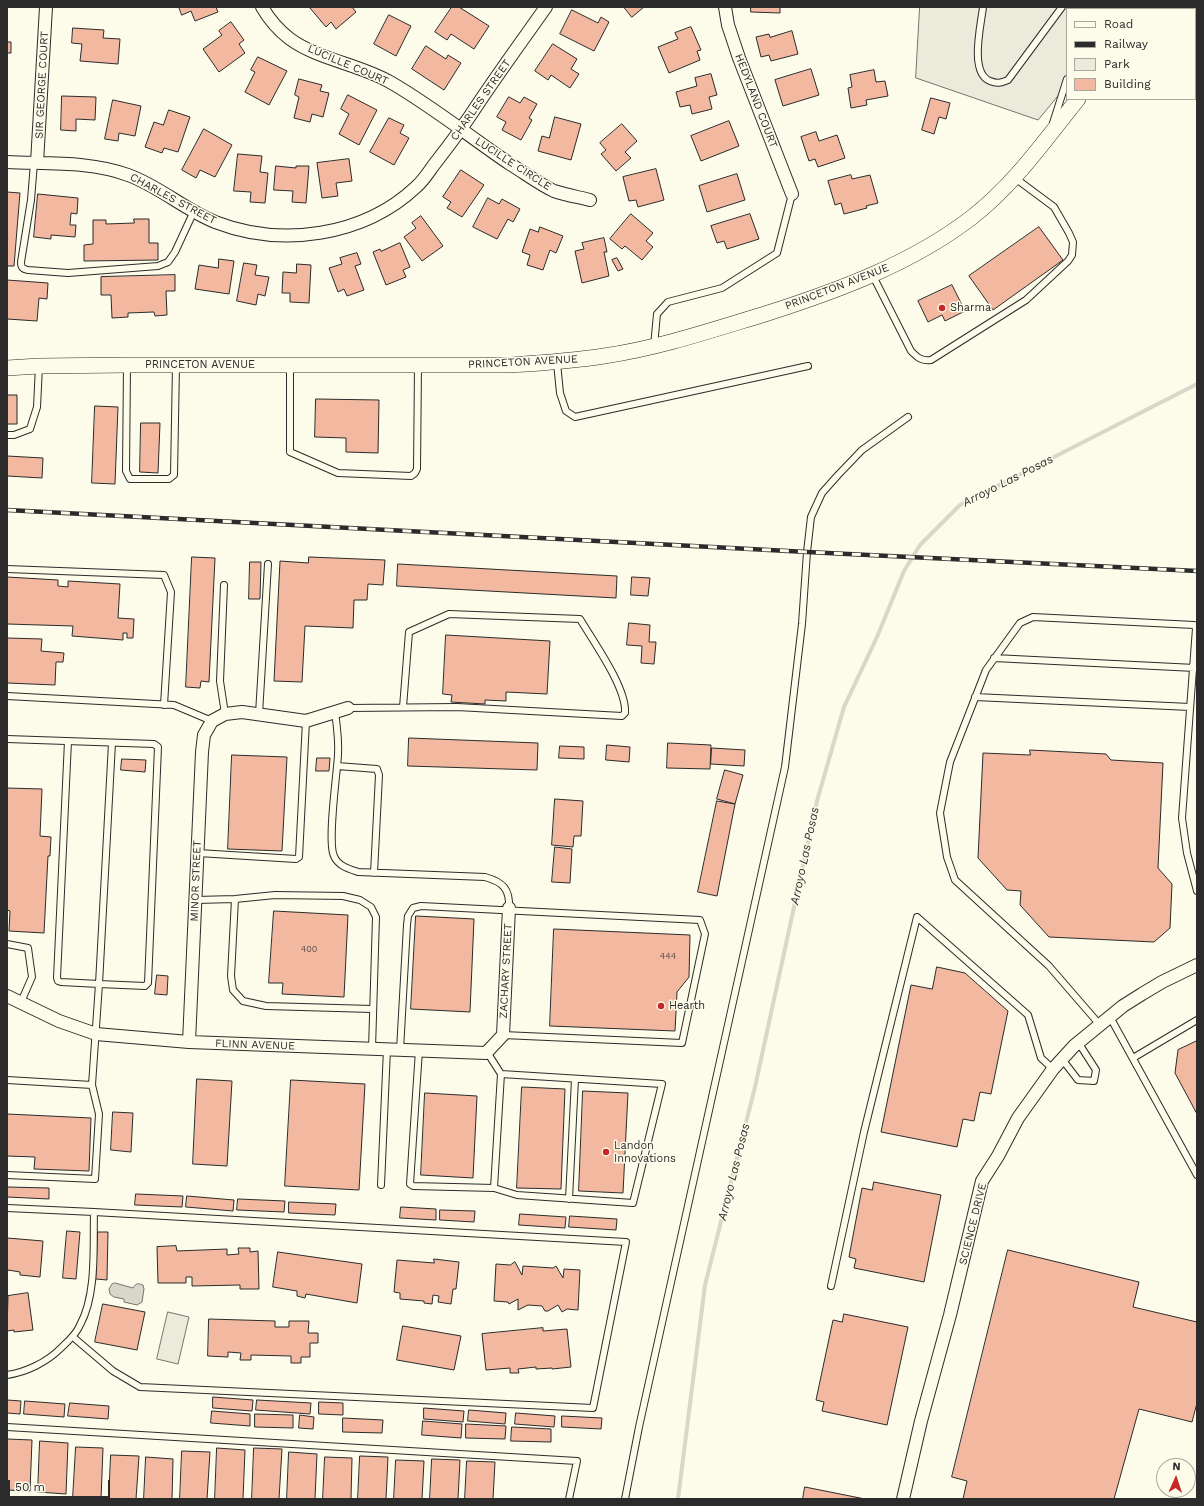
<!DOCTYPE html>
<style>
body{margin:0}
#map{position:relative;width:1204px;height:1506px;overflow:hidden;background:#fdfbea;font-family:"Work Sans",sans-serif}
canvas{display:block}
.frame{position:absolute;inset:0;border:8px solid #2b2b2b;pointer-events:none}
.legend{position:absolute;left:1066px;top:8px;width:130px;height:92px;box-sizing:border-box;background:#fdfbea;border:1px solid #a9a89e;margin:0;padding:5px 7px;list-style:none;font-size:12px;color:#2b2b2b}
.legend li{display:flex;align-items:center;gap:8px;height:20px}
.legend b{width:20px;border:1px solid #a9a89e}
.north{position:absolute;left:1156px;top:1458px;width:40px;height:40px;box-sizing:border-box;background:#fdfbea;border:1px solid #a9a89e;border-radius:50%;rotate:3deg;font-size:11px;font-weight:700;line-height:16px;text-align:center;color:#2b2b2b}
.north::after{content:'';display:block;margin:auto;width:14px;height:18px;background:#c62828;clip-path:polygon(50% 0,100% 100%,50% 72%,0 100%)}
.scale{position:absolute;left:8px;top:1480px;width:102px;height:18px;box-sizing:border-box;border:2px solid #2b2b2b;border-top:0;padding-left:5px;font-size:12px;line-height:14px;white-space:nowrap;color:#2b2b2b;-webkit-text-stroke:3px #fdfbea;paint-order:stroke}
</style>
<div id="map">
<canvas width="1204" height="1506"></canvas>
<div class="frame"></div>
<ul class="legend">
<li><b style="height:5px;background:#fdfbea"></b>Road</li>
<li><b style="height:5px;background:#2b2b2b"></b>Railway</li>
<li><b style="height:11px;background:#ecebdb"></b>Park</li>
<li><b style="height:11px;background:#f2b8a0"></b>Building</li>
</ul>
<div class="north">N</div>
<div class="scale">50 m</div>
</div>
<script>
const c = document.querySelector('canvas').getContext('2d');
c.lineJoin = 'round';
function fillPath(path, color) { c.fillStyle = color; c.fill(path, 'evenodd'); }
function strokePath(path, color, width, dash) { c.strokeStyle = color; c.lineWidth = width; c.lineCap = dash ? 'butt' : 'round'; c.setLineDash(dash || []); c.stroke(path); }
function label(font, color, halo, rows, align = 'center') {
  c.font = font + ' "Work Sans",sans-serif'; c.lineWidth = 3; c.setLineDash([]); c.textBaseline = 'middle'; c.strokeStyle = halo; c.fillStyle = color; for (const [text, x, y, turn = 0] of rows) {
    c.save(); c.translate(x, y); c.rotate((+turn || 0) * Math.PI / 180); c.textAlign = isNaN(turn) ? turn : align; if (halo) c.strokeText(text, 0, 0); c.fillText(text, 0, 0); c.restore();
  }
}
const green = new Path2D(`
 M920,7H1132L1130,9H1067V85L1038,120L916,78Z
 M168,1312L189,1317L178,1364L157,1359Z`);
fillPath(green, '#ecebdb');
strokePath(green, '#74746e', 1);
const water = new Path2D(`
 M115,1283L133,1288C136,1283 138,1283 143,1285L144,1289L142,1302L137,1305L124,1302V1299L114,1297L110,1294L109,1289L112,1284Z`);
fillPath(water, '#d8d7c9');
strokePath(water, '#74746e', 1);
strokePath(new Path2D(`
 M678,1499L705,1285L755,1087L817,801L844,707L877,637L904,571L920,545L960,505L1197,384`), '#d8d7c9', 4);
const building = new Path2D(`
 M179,7H216L218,12L195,21L191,11L182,15Z
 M311,7H352L356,12L336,29L331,22L326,27L310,8Z
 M452,7H459L489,26L474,49L451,34L447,40L435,32Z
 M624,7H644L632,17Z
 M751,7H780V13L751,12Z
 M572,10L598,23L601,17L609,22L594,51L560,34Z
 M389,15L411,26L396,56L374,44Z
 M231,22L244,40L239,44L245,53L219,72L203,49L222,35L219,31Z
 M691,27L701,50L697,51L700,60L669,73L658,47L678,39L675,33Z
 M73,28L104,30L103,38L120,39L118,64L80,61L82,44L72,43Z
 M792,31L798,54L771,61L769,55L761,57L756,37L769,34L770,37Z
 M7,42H11V53H7Z
 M553,44L577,59L571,69L579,74L570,88L551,75L548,80L535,71Z
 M426,46L446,59L448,55L461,63L444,90L412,69Z
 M258,57L287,71L269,105L245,92L255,72L251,70Z
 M811,69L819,95L783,106L775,80Z
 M874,70L876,82L885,81L888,96L866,100L867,105L851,108L848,88L852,87L850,75Z
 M711,74L717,95L709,97L712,109L692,114L690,105L680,107L676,92L697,86L695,78Z
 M299,79L322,85L320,91L329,93L323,117L312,114L310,122L294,118L299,97L295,95Z
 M348,95L377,110L359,145L339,134L349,114L341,109Z
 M62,96L96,97L95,120L76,119V131L61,130Z
 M509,97L520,103L524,97L537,104L529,118L532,120L521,140L502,130L506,122L497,117Z
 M931,98L950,103L946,119L939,117L934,134L922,130Z
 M113,100L141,106L135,136L119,133L118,141L105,139Z
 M169,110L190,117L178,152L164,148L162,153L145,147L154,122L163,125Z
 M555,117L581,124L571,160L538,151L542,136L549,138Z
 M389,118L404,125L400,133L409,138L394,165L370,152Z
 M729,121L739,146L701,161L691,136Z
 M622,124L637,141L625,152L631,158L616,171L601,154L606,150L600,143Z
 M204,129L232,145L215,177L200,170L196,178L182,170Z
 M816,132L819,141L837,135L845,158L818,167L815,159L809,161L801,137Z
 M238,154L262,156L260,172L268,173L265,203L250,202L251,192L234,191Z
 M349,159L352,181L336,183L338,196L322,198L317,163Z
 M276,166L296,168V166H309L306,203L292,202L293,191L274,190Z
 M656,169L664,200L638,207L636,200L629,201L623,177Z
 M461,170L484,185L462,217L447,208L451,202L443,197Z
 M737,174L745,200L707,212L699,186Z
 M851,175L852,179L870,175L878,203L866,206L867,208L844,214L841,203L835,205L828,181Z
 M7,192L20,193L14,266H7Z
 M38,194L78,198L77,214L71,213L70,225H76L75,237L51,235V239L34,237Z
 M488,198L499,204L502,199L520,209L513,222L508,219L497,239L473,227Z
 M631,214L653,233L646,241L653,247L642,260L625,246L622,249L610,239Z
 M750,214L759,239L727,249L724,241L717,243L711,226Z
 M421,216L443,246L422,261L404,237L416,228L412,223Z
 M134,219H149V243H158V260L84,261V245L93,244V220H106V224L134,223Z
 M540,227L563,236L556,253L550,250L543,270L527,265L530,255L522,252L530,229L538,232Z
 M1039,227L1063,260L993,310L969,276Z
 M604,238L607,252H604L609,276L582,283L575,251L584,249L582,243Z
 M400,243L410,267L403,270L406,277L386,285L373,252L380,249L381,251Z
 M357,253L361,264L355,266L364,290L347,296L344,289L338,292L329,268L342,264L340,258Z
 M617,258L623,269L618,271L612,260Z
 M219,259L234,261L229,294L195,289L199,265L218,268Z
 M244,263L257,265L255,275L269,277L265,296L258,294L256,305L237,301Z
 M297,264L311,265L309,303L290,302V293H282L283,272L296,273Z
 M175,275V291H166L167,315L155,316L154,312L128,313V317L112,318L111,295H101V277Z
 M7,280L48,283L47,299L39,298L37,321L7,319Z
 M952,285L965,311L945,321L942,315L928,322L918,301Z
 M7,395H17V424H7Z
 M316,399L379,400L378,453L346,452V438L315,437Z
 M95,406L118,407L115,484L92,483Z
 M141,423H160L158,473L140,472Z
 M7,456L43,458L42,478L7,476Z
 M192,557L215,558L209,682L201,681L200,688L186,687Z
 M309,557L385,560L383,585L368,584L367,600H354L353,628L305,626L302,682L274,681L280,561L308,563Z
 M250,562H261L260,599H249Z
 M398,564L617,576L616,598L397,586Z
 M7,577L58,580V586L68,587V581L120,584L118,618L134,619L133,638H127V633H123V640L72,636L73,626L7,624Z
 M632,577L650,578L648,596L631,595Z
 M629,623L650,625L649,642H656L654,664L641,663L642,646L627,645Z
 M446,635L550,641L547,694L506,692V701L485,700V704L451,702L452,695L443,694Z
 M7,638L42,639L41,651L64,653L63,662H56L55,685L7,683Z
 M409,738L538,743L537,770L408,766Z
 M668,743L711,745L710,769L667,768Z
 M607,745L630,747L629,762L606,760Z
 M560,746L584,747V759L559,758Z
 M712,748L745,750L744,766L711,764Z
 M1030,750L1106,754L1111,760L1163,763L1158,868L1172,884L1170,928L1154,942L1049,937L1020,905L1021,891L1007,890L978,858L983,753L1030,755Z
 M232,755L287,757L282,851L228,849Z
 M317,758H330L329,771H316Z
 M122,759L146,760L145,772L121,770Z
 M725,770L743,775L735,804L717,799Z
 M7,788L42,789L40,836L51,837L50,856H48L44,933L9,931L10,911L7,910Z
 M555,799L583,801L581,836H574L573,847L552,845Z
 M717,801L735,804L717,896L698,892Z
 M555,847L572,849L570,883L552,882Z
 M274,911L348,915L344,997L282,994L283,983H269Z
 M416,916L474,919L470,1012L411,1009Z
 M554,929L690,935L689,977L677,992L675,1031L550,1026Z
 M937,967L965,973L1008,1011L991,1094L980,1092L974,1121L963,1119L957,1147L881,1132L911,985L932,989Z
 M157,975L168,976L167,995L155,994Z
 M1197,1041V1114L1175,1073L1178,1050Z
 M197,1079L232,1081L227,1166L193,1164Z
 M291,1080L365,1084L359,1190L285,1186Z
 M522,1087L565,1089L561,1189L517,1188Z
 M583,1091L628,1093L623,1193L579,1191Z
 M425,1093L477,1096L473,1178L421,1175Z
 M113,1112L133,1113L131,1152L111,1150Z
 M7,1114L91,1118L89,1171L34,1169L35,1157L7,1156Z
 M874,1182L941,1195L924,1282L854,1268L856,1259L849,1257L862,1188L872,1190Z
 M7,1187L49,1188V1199L7,1197Z
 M136,1194L183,1196L182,1207L135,1205Z
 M187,1196L234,1200L233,1211L186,1207Z
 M238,1199L285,1201L284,1212L237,1210Z
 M289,1202L336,1204L335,1215L289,1213Z
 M401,1207L436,1209V1220L400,1218Z
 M440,1210L475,1211L474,1222L440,1220Z
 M520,1214L566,1217L565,1228L519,1225Z
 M570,1216L617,1219L616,1230L569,1227Z
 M67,1231L80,1232L76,1279L63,1278Z
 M98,1232H108L107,1280L96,1279Z
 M7,1238L43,1241L40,1277L20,1275V1272L8,1270L7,1274Z
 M176,1246L177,1251L227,1249V1255L239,1254L238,1248H250V1252L258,1251L259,1289H240V1285L192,1286V1277H186V1283H158L157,1247Z
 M1008,1250L1139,1282L1133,1307L1197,1322V1403L1192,1422L1139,1409L1114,1499H963L967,1481L952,1477Z
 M278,1252L362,1264L357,1303L306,1294L305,1298L297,1296V1291L273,1287Z
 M434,1259L459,1262L456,1289H453L451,1304L438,1302L439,1296L433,1295L432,1304L424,1303V1301L400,1299V1293L394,1292L397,1260L434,1263Z
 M515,1262L522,1275L523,1266L553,1268L556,1266L563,1278L564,1269L580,1270L578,1310L567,1309L562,1312L558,1305L548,1311H545L542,1306L528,1305L518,1310V1299L509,1304L508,1302L494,1301L496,1264L510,1265Z
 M28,1293L33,1330L14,1332V1330L7,1331L8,1296Z
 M103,1304L145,1312L137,1350L95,1342Z
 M844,1314L908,1327L887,1425L822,1411L824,1402L816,1400L833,1320L842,1322Z
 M209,1319L275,1321V1327H289V1321H309L308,1333H318V1343H310V1357H301V1363H291V1356L251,1355V1360H240L241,1353L228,1352V1357L208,1356Z
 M403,1326L461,1336L454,1370L397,1360Z
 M543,1328V1331L567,1329L571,1367L552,1369V1368L536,1369V1367L518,1369L519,1373H510V1368L486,1370L482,1334Z
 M213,1397L253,1400L252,1411L213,1408Z
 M7,1400L21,1401L20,1414L7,1413Z
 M257,1400L311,1403L310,1414L256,1410Z
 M25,1401L65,1404L64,1417L24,1414Z
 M319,1402L343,1403V1415L319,1414Z
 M70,1403L109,1406L108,1419L68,1416Z
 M424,1408L464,1411L463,1422L424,1419Z
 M469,1410L506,1413L505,1424L468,1421Z
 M212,1411L250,1414V1426L211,1423Z
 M516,1413L555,1416L554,1427L515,1424Z
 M255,1414L293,1415V1428L255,1427Z
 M300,1415L314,1417L313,1429L299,1428Z
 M562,1416L602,1418L601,1429L562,1427Z
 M343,1418L383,1420L382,1433L343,1432Z
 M423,1421L462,1424L461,1438L422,1435Z
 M466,1424L506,1426L505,1439L466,1438Z
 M512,1427L551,1429V1442L511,1441Z
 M7,1439L32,1440L30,1491L7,1490Z
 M40,1441L68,1443L66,1494L38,1492Z
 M76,1447L103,1448L101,1499L73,1498Z
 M217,1448L245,1450L243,1499H215Z
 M254,1448L282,1449L279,1499H252Z
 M182,1451L210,1452L207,1499H180Z
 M289,1452L317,1454L315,1499H287Z
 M111,1455L139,1456L136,1499H109Z
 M360,1456L388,1457L386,1499H358Z
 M146,1457L173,1459L172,1499H144Z
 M325,1457L352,1458L351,1499H323Z
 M432,1459L460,1460L458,1499H430Z
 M396,1460L424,1461L422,1499H394Z
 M467,1461L495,1462L493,1499H465Z
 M805,1487L865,1499H803Z`);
fillPath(building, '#f2b8a0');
strokePath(building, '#2b2b2b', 1);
const service = new Path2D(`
 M983,7C981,25 969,73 990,81C997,84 1001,83 1008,80L1062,7
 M1104,9L1105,7
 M1053,123L1067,79
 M34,163L31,200L21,262C21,268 23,269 28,270L68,273L158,266L168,262L175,252L194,211
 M872,274L911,351C918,358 921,361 931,360L1026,300L1068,261L1072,255L1073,242L1069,233L1054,207L1015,178
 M654,346L657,314L668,302L722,288L777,253L792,194
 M557,363L560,393L566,411L575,417L808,366
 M127,365L126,471L130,479H169L174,475L176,365
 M290,366V452L338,473L411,476L415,473L417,469L418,366
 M7,435H14L30,429L37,407L39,366
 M7,569L164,575L171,592L164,705
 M224,585L220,681L225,714
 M994,658L1195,668
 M7,696L174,705L212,721
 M975,697L1190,707
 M348,708L457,707L622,716L625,713C627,688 593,641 580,619L449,614L409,632L403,707
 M335,712C337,726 339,740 338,755C337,774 327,842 334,856C338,866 349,869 358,872L485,877C503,882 510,889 509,908
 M259,714L268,564
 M7,739L154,744L158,747L148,983L145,986L99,984L92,1085L99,1114L95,1179L7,1175
 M68,741L57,978L58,981L61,982L99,984L112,743
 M337,766L377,769L379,775L374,873
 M198,853L296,859L299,857L306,721
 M235,899L231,976L233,990L243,1001L266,1006L372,1009
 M196,900L235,899L275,895L343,896L360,900L371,907L376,917L372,1049
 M7,944L28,948L32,977L21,1002
 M1110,1017L1197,1175
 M1100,1025L1049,966L955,880L947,857L940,813L950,762L986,670L1020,623L1033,617L1194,625L1196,628L1182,818L1187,853L1197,891
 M400,1050L407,925L408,916L413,908L421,906L700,920L705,934L682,1043L503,1035
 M419,1050L410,1184L413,1186L494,1188L517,1195L633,1203L662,1084L501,1074
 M487,1052L501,1074L494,1188
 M1133,1058L1197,1020
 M1062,1059L1078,1080L1094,1081L1096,1070L1078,1042
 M7,1080L92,1085
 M381,1185L387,1049
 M569,1199L575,1079
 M7,1208L94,1212L626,1242L593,1408L140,1387L113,1371L73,1337
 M831,1286L864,1132L917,917L1028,1015L1041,1058L1053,1069
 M7,1375C27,1372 47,1362 61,1348C68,1341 76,1335 80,1325C97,1294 93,1247 94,1212
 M7,1427L577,1461L569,1499
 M625,1499L639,1427L785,767L802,624L807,552L811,517L822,493L838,475L862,450L908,417`);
const minor = new Path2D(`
 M262,7C269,19 278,30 290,39C319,60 359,64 390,82C432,106 470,137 510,164C525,173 539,184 554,191C566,195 578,197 590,200
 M725,7L728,25L739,58L792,194
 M7,162C47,164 90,161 128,175C159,186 185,210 215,222C282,248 364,236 416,187C423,181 428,173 433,166C447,148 461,130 474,110C497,75 522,41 546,7
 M37,163L46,7
 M7,996L59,1021L96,1034L189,1042L486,1053L503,1035L509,908
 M189,1042L202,752L204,735L212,721L225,714L242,712L306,721L348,708
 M903,1499L921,1421L950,1315L982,1181L998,1156L1018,1118L1053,1069L1074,1046L1123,1006L1142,994L1162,982L1197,965`);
const tertiary = new Path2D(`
 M1156,9L1157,7
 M7,368L39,366L127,365H510C541,363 573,361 604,356C659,348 712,330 765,314C837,291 911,264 971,218C1014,185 1045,140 1078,99`);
strokePath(service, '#2b2b2b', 8);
strokePath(minor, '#2b2b2b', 14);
strokePath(tertiary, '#2b2b2b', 16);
strokePath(service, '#fdfbea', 6);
strokePath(minor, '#fdfbea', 12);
strokePath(tertiary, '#fdfbea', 15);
const rail = new Path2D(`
 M7,510L807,552L1197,571`);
strokePath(rail, '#2b2b2b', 4.5);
strokePath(rail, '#fdfbea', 3, [9]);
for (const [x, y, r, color] of [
 [942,308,4,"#c62828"],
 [661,1006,4,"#c62828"],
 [606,1152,4,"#c62828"]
]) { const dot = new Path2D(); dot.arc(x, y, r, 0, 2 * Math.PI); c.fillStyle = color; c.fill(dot); strokePath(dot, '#fdfbea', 1.5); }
label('9px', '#5d4e48', null, [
 ["400",309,949],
 ["444",668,956]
]);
label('11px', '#2b2b2b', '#fdfbea', [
 ["LUCILLE COURT",348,65,23],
 ["SIR GEORGE COURT",42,85,-87],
 ["CHARLES STREET",481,100,-55],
 ["HEDYLAND COURT",756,101,69],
 ["LUCILLE CIRCLE",513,164,33],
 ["CHARLES STREET",173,199,28],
 ["PRINCETON AVENUE",837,287,-21],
 ["PRINCETON AVENUE",523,362,-3],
 ["PRINCETON AVENUE",200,365],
 ["MINOR STREET",196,881,-88],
 ["ZACHARY STREET",506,971,-87],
 ["FLINN AVENUE",255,1045,2],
 ["SCIENCE DRIVE",973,1224,-76]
]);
label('11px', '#2b2b2b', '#fdfbea', [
 ["Sharma",950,308],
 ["Hearth",669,1006],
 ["Landon",614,1146],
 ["Innovations",614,1159]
], 'left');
label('italic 12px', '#2b2b2b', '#fdfbea', [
 ["Arroyo Las Posas",1008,481,-27],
 ["Arroyo Las Posas",805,856,-78],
 ["Arroyo Las Posas",734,1172,-76]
]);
</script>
